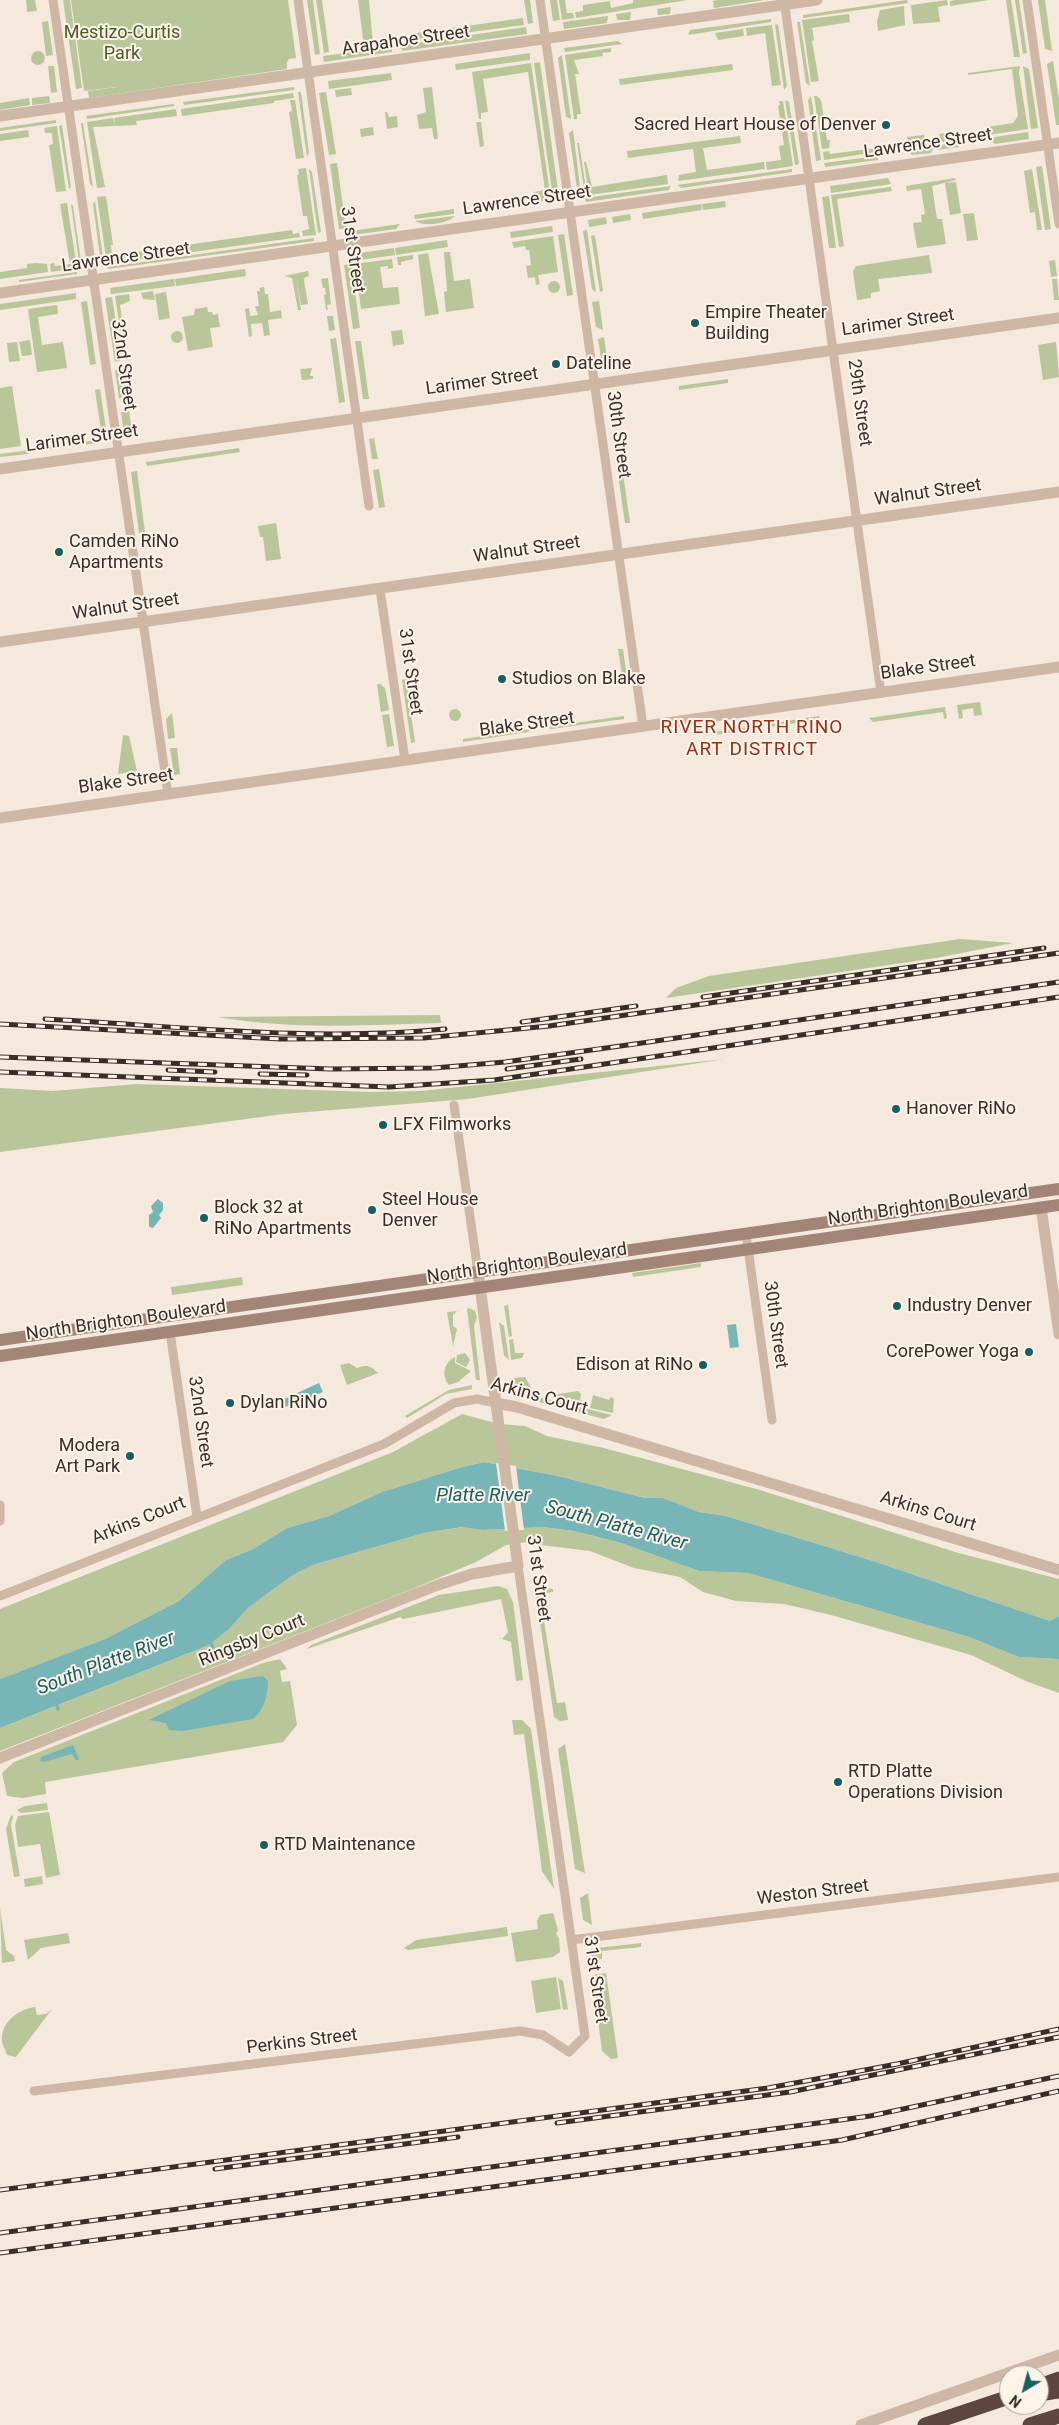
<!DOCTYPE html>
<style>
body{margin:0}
#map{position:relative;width:1059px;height:2425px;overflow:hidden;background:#f5e8dc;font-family:Roboto,sans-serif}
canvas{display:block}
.north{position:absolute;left:999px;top:2365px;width:50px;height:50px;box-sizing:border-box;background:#fcf3e9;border:1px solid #aea49c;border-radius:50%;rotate:217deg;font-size:14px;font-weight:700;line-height:20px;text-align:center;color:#3a2d28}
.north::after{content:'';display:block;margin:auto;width:18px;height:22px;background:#185e61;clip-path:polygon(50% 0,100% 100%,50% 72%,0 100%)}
</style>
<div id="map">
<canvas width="1059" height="2425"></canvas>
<div class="north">N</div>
</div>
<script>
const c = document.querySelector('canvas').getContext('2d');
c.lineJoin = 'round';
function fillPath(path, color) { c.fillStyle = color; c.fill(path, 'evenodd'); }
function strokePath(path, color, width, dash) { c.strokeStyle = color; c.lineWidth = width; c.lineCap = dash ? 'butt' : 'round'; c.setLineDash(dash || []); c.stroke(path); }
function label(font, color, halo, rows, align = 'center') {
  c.font = font + ' Roboto,sans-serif'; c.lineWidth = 4; c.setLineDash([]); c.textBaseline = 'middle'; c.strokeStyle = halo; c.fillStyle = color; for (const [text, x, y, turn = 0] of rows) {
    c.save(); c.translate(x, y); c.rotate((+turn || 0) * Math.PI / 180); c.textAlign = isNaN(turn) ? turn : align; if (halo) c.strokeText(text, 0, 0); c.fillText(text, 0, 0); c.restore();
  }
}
fillPath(new Path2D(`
 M26,0H35L37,11L27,12Z
 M63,0H70L82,88L76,89Z
 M71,0H281L284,20L281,0H288L296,58L289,59L287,62V69L89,98L88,91L125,86L84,91Z
 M307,0H313L320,54L315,55Z
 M316,0H322L329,52L324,53Z
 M358,0H369L373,44L364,45Z
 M524,0H530L533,23L528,24Z
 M550,0H557L560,20L553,21Z
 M559,0H565L567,13H573L574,18L562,20Z
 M633,0H688L576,18L575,12L583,11V5L610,1L611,8L633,3Z
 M765,0L714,8L713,1L718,0Z
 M907,0L908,3L803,18V15Z
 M947,0L948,5L938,7L940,22L913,24L911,5Z
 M955,0H989L950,6V1Z
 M1006,0H1011L1020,57H1014Z
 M1015,0H1019L1027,53L1023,54Z
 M1038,0H1045L1052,51L1045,49Z
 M904,6L905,25L878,31L877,22L880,10Z
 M671,7L670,14L658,15L657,9Z
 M631,12L630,20H617L616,14Z
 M849,14L850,22L812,28L814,40L812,41L819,81L811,82L802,20Z
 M608,16L607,23L564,29L563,22Z
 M523,18L524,25L411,40L410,34Z
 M771,19V22L688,35L690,30Z
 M48,21L53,55L46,56L42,22Z
 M797,22H800L810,86L806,83Z
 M778,24L787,86L784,90L775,25Z
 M772,25L781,85L772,86L765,33L747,36L746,28Z
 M526,27L527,34L402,51L401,45Z
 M743,29L744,36L718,40L715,33Z
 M618,41L622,44L565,52L564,48Z
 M392,47V52L324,62L323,56Z
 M611,48V52L602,53L603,56L574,60L579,74H575L581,114H577V119H574L565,55Z
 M31 58a7 7 0 1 1 14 0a7 7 0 1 1-14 0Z
 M530,53V60L456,70L455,64Z
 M562,55L571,119L566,117L558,58Z
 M1053,61L1059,100V125H1056L1047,64Z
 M540,62L559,197L553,198L534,63Z
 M531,63L551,200L535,202L534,192L545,190L528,72L483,79L488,112L481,113V119H479L472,72Z
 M732,64L733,70L620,85L619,79Z
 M48,66H54L57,92L51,93Z
 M1020,66L1019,73L1028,129L988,135V127L1013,123L1018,116L1012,69L968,75V73Z
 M1023,66L1029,69L1038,128L1031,129Z
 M391,73L392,80L329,89L328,81Z
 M294,87V90L184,105L183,102Z
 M432,87L438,139H434L432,128L419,129L417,115L426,112L423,88Z
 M351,88L352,95L336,97L335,90Z
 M298,92H301L309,153L307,157Z
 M326,92L336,154L329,155L319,93Z
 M293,93L294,98L274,101V103L182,116L181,109Z
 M49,96L50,103L32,105V98Z
 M811,96L821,160L816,161L808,100Z
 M814,96H817L821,100L827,140H830L829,148L822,149Z
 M29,98L30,105L0,110V103Z
 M290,100H295L304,158L296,159L289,112L292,111Z
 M785,100L789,102L799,164L795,165Z
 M779,101H783L793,166L767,170L766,162L781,160L779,146L784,145L778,106L780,105Z
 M173,104L175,106L87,119L86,116Z
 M176,109L177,116L136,121L137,125L93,127L105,187L97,188L87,122L113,118L115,126L114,118Z
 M385,112H387L389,117L397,116L398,127L387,129Z
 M56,120V123L0,131V128Z
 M476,122H481L484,146L480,147Z
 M81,123H83L93,187L90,184Z
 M62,125L71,187L69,189L59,126Z
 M57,126L66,191L56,192L49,145L53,144L52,133H45L44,128Z
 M373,127L374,135L361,137L360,129Z
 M28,130L29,137L0,141V134Z
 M573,130L581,195H578L569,133Z
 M956,131L957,140L941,142L939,134Z
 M1028,132L1029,139L995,144L988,138Z
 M924,135L926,144L909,148L907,137Z
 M740,136L741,143L703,148L707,170L764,162L765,169L678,181L679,175L696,172L693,149L628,158L627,151Z
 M959,142V147L936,150V146Z
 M577,143H579L587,195H585Z
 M934,146L931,153L912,155L909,151Z
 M869,149H876L877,152L824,160L823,152L829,151L830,154Z
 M877,156L878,160L825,167L824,163Z
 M584,162H586L592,187L667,175L668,184L589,195Z
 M337,163L346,228L339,229L330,164Z
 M1042,166L1051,229L1045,230L1036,167Z
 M306,168L316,235L303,236L302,231L309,229L307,216H303L297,175H299L298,169Z
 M309,169L312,172L321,232L318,233Z
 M792,169V172L681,188L677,185Z
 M1032,169L1042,230H1037L1035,212L1030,213L1024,171Z
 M888,178L891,184L831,193L830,186Z
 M955,178L956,180L932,186L937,219H942L946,244L917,248L913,223L922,222L921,215L925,214L921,189L907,191L906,186Z
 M956,182L961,213L950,215L945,183Z
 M671,186L669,190L586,202L585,198Z
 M891,187L892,191L837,199L844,246L839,247L831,195Z
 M106,196L113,245H111L112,257L119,256L120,262L107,264L97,197Z
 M829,196L836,248H829L822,197Z
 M95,201L104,264H101L93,204Z
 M725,201L726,207L703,210L702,204Z
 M67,203L77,268L51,272L50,264L54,263L55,266L70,264L60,204Z
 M71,204L73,206L82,268L80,269Z
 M701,204L702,210L643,219L642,213Z
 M454,209V214L415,219L414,215Z
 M974,213L978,240L967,241L963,214Z
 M630,214L631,220L613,223L612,217Z
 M455,216C446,224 426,227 415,221Z
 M606,217L607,224L589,227L588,220Z
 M400,224L396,229L352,235L351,231Z
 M552,226L553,232L511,238L510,232Z
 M292,230L293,234L299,233L300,237L121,262L120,257L130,255V253Z
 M587,230L596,292L592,289L583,231Z
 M564,234L573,295L567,296L558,235Z
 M595,235L603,291L600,292L591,236Z
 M553,236L558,272L538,275L540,284L536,285L535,277L528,278L526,266L531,265L529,250H526L525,246L514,248L512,242Z
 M314,238V241L108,269L107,267Z
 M447,240L448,247L396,255L395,248Z
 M394,248L395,255L354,261L353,254Z
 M444,252H450L454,281L470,279L474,308L446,312L444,292L447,291Z
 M428,253L439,314L425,316L418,255Z
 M413,255V259L401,262V265H398L397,257Z
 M929,255L932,273L878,279L880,291L871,293V298L857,300L853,271L856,266Z
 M392,259L393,268L388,269V266L380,267L383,288L398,287L400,304L361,309L355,264Z
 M1055,260L1057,276L1051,277L1049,261Z
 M35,263L47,264L48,272L0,279V272L27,268V264Z
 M351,264L360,328L353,329L344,265Z
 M245,269L246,276L176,286L175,279Z
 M308,271L309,276L305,277L304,280L308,304L301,305L296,275L301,310H298L292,278L284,276Z
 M77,272V274L19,282V280Z
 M328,278L331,304L327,305L328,310H326L324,295L326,294L325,288H323L321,279Z
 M174,279L175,286L111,294L110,288Z
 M1052,279H1057L1059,300H1054Z
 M548 287a6 6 0 1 1 12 0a6 6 0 1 1-12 0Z
 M264,287L265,294H268L270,312L281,310L282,318L268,320L270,335L264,336L262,323L251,324L252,336L249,337L245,309L249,308L250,316L258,315L255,306H259L257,291H260L259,288Z
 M153,291L155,300L143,299L141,293Z
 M166,292L170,318L159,320L155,294Z
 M76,293V299L0,310V304Z
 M129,294L130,301L120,305L124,334L121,335L115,296Z
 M112,297L122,360L115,362L105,298Z
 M87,301L96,364L90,365L81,302Z
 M599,301L603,330L596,327L592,302Z
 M57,305L58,314L38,317L42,345L63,342L67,368L37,372L28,309Z
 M207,307L208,312H212L213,315L218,314L220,327L210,328L213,347L188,351L182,317L194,315L195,309Z
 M327,316H333L335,330L329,331Z
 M402,330L404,344L393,346L391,331Z
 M171 337a6 6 0 1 1 12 0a6 6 0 1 1-12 0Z
 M604,337L608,364L602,365L598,339Z
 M336,338L345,402L339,403L330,339Z
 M30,340L32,355L22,356L19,342Z
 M355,341H361L369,399H363Z
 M17,342L20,361L9,362L7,343Z
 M1056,342L1059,377L1043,380L1038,345Z
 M312,368L310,376H313V379L302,380L300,369Z
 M123,369L127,397L119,398L115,370Z
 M728,379V383L679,390V386Z
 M12,386L21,446L0,449V388Z
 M100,389L107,436L102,437L95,390Z
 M129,411L132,432L124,434L121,412Z
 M374,438L378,459H372L369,439Z
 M97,440V443L47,450L44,447Z
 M239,448L240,452L147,466L146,462Z
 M30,450L28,454L0,457V454Z
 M379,469L385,507L379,508L373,470Z
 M137,471L145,532L139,533L131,472Z
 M623,473L630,523H625L618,474Z
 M276,523L281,559L266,561L263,537H260L258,526Z
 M618,649H623L627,677L623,681Z
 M406,679L415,742L411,743L402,680Z
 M377,684H380L385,688L389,710L381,712Z
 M980,702L982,715L974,716L973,708L962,710L963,718L959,719L957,705Z
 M945,707L947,718L944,719L943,712L873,722L869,718Z
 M449 715a6 6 0 1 1 12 0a6 6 0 1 1-12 0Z
 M172,713L175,738L168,739L166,719Z
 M389,714L394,746L387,747L382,715Z
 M624,716V719L551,729L547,727Z
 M819,716L820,720L767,727V724Z
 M760,725V728L715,735L714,732Z
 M531,729L528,732L463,742V739Z
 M123,735L129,736L137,771L118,774Z
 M170,748H177L180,774L174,775Z
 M960,939L1013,943L936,958L666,998L676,988L709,976Z
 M440,1015L441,1023C367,1025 291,1030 218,1017Z
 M725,1059L468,1099L283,1114L0,1152V1088L53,1091L137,1084L371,1092L421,1091Z
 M701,1263V1267L633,1277L632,1273Z
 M242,1277L243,1285L172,1295L171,1287Z
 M508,1305L512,1336L509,1337L504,1306Z
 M469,1308L475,1311L477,1317L474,1326L480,1380H476L467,1309Z
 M457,1311L453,1315V1326L457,1329L453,1346L447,1312Z
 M499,1322L504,1326L509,1360L504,1355Z
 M513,1339L515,1353H524L522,1358L511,1360L509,1340Z
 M465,1353L470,1360L466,1367L456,1362L457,1355Z
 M455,1357V1363L471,1371L458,1382L449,1385C441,1376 444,1362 455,1357Z
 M349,1363L357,1368C367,1364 371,1366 378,1373L347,1385L340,1365Z
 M525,1377L532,1389L531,1392L515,1389L514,1378Z
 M472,1385V1389L446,1394L407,1418L405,1416L449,1390Z
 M578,1391L581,1394L580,1400L588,1402L587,1407L552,1398V1395Z
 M517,1392L612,1415L604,1419L516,1396Z
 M593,1395L609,1400L611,1397L614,1399L613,1413L590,1408Z
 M462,1414L499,1424L525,1426L547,1436L604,1448L760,1490L955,1552L1059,1579V1616L1050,1621L873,1561L726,1516L699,1512L663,1498H645L558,1476L484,1462L459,1468L382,1492L329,1516L287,1528L253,1549L226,1560L179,1601L105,1639L0,1679V1609L393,1452Z
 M463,1527L482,1530L543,1527L574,1531L618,1542L699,1571L748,1573L969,1637L1019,1657L1059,1659V1693L1028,1682L971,1655L831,1615L784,1604L736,1601L703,1592L680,1577L634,1568L590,1551L541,1545L535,1541L506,1545L476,1562L410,1590L0,1751V1728L209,1645L229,1629L249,1607L293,1575L313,1565L424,1533Z
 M498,1586L507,1589L513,1602L523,1680L516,1681L511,1642L502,1639L508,1632L501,1599L403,1619L400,1617L307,1649L311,1645L439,1595Z
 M543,1588L553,1589V1592L546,1593L550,1618L544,1621L557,1703L565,1702L568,1720L560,1721L554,1717L536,1595Z
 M280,1659L287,1669L280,1671L282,1682L290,1681L297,1725L283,1742L45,1782L46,1794L23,1798L7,1796L2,1773L14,1762L263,1663Z
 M512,1720H522L531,1729L554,1889L542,1871L524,1734L514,1735Z
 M565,1744L585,1873L575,1869L558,1749Z
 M47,1803L48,1810L21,1813L17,1810L25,1806Z
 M49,1812L60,1875L46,1878L40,1844L18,1847L15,1825L18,1816Z
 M11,1815L13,1817L11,1825L20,1876L14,1877L6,1829Z
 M42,1876L43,1884L25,1887L24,1879Z
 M588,1893L592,1925L583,1920L580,1898Z
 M0,1908L6,1950L14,1956L15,1961L2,1963Z
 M553,1913L558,1930L556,1934L559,1938L560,1952L553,1957L516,1962L511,1933L538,1929L537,1921L540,1915Z
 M507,1927L508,1936L408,1950L404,1948L416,1940Z
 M68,1933L70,1943L41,1948L28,1960L24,1940Z
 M641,1943V1947L602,1951V1959L589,1960L597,1948Z
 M606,1973L618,2058L611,2059L602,2051L592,1975Z
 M556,1977L561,2009L536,2013L531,1981Z
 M558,1978L563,1981L568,2009L563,2010Z
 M35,2007L37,2015L46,2014L52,2009L16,2057L7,2055C5,2050 2,2044 2,2040C1,2021 20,2009 35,2007Z`), '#b9c69a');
fillPath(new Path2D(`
 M158,1199L163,1203V1210L159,1215L161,1218L153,1228L149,1227V1215L153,1212L151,1206Z
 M736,1324L739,1347L730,1348L727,1325Z
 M319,1383L323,1392L285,1407L282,1400Z
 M484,1462L558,1476L645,1498H663L699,1512L726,1516L873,1561L1050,1621L1059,1616V1659L1019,1657L969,1637L748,1573L699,1571L618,1542L574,1531L543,1527L482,1530L462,1527L424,1533L313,1565L293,1575L249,1607L229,1629L209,1645L0,1728V1679L105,1639L179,1601L226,1560L253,1549L287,1528L329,1516L382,1492L459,1468Z
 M263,1676L268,1681C268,1695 264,1710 253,1719L183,1731L169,1730L166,1723L149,1720L230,1681Z
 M73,1745L79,1759L77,1761L72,1754L44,1762L40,1761L41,1757Z`), '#77b5b6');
fillPath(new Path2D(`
 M496,1463L516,1466L524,1530L505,1531Z`), '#f5e8dc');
strokePath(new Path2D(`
 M210,1640L215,1653
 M55,1700L58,1709`), '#77b5b6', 3);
strokePath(new Path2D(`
 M53,0L168,794
 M298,0L369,506
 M540,0L643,726
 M784,0L881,693
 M1027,0L1059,224
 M380,589L405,760
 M454,1105L478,1272
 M746,1234L772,1420
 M170,1332L197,1517
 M0,1505V1521
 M0,1596L384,1444L454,1403L477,1399L496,1403
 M571,1940L1059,1877
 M34,2091L520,2031L543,2035L569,2052L585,2036L518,1566`), '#cfb7a6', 9);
strokePath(new Path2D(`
 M0,116L817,0
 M0,293L1059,143
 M0,469L1059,318
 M0,642L1059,492
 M0,818L1059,667
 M1041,1207L1059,1334
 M496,1403L517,1407L1059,1570
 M0,1758L438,1585L472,1574L518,1566L478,1272
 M861,2425L1059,2355`), '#cfb7a6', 11);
strokePath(new Path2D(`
 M0,1340L1059,1189
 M0,1356L1059,1205`), '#a38577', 12);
strokePath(new Path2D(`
 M1039,2386L1059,2379
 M1039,2394L1059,2391
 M925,2425L1009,2397
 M1030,2425L1059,2416`), '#5c463e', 15);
const rail = new Path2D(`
 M703,997L1044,948
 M45,1019C177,1026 313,1042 445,1029
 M522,1022L636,1006
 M0,1024L281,1039L424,1038L549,1026L1059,953
 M0,1057L330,1069L434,1068L505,1062L642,1043L1059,982
 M507,1069L581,1059
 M168,1070L215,1072
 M0,1072L389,1087L494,1080L557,1071L1059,997
 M260,1074L307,1075
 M557,2123L790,2092L1059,2037
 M215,2169L458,2137
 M0,2190L768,2088L897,2064L1059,2029
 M0,2233L870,2116L1059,2076
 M0,2253L842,2140L1059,2091`);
strokePath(rail, '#3a2d28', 5);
strokePath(rail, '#fcf3e9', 3, [9]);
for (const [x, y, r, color] of [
 [886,125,5,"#185e61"],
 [695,323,5,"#185e61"],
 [556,364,5,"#185e61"],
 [59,552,5,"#185e61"],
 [502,679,5,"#185e61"],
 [896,1109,5,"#185e61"],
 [383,1125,5,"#185e61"],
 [372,1210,5,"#185e61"],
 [204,1218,5,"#185e61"],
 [897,1306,5,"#185e61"],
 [1029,1352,5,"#185e61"],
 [703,1365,5,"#185e61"],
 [230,1403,5,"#185e61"],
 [130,1456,5,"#185e61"],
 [838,1782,5,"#185e61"],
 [264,1845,5,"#185e61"]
]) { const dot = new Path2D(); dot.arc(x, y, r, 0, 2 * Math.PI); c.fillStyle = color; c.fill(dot); strokePath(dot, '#fcf3e9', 2); }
label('18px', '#4a5b28', '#fcf3e9', [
 ["Mestizo-Curtis",122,33],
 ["Park",122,54]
]);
label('18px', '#3a2d28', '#fcf3e9', [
 ["Arapahoe Street",406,41,-8],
 ["Lawrence Street",928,144,-8],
 ["Lawrence Street",527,201,-8],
 ["31st Street",352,250,82],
 ["Lawrence Street",126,258,-8],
 ["Larimer Street",898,323,-8],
 ["32nd Street",123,365,82],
 ["Larimer Street",482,382,-8],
 ["29th Street",859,403,82],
 ["30th Street",618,435,82],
 ["Larimer Street",82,439,-8],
 ["Walnut Street",928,493,-8],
 ["Walnut Street",527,550,-8],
 ["Walnut Street",126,607,-8],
 ["Blake Street",928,668,-8],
 ["31st Street",410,672,82],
 ["Blake Street",527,725,-8],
 ["Blake Street",126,782,-8],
 ["North Brighton Boulevard",928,1206,-8],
 ["North Brighton Boulevard",527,1264,-8],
 ["North Brighton Boulevard",126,1321,-8],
 ["30th Street",775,1325,82],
 ["Arkins Court",539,1397,15],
 ["32nd Street",200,1422,82],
 ["Arkins Court",928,1512,17],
 ["Arkins Court",139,1521,-22],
 ["31st Street",538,1579,82],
 ["Ringsby Court",252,1641,-22],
 ["Weston Street",813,1893,-7],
 ["31st Street",595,1980,82],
 ["Perkins Street",302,2042,-7]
]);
label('18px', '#3a2d28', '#fcf3e9', [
 ["Sacred Heart House of Denver",876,125,"right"],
 ["Empire Theater",705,313],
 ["Building",705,334],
 ["Dateline",566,364],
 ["Camden RiNo",69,542],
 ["Apartments",69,563],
 ["Studios on Blake",512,679],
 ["Hanover RiNo",906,1109],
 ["LFX Filmworks",393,1125],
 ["Steel House",382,1200],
 ["Denver",382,1221],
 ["Block 32 at",214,1208],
 ["RiNo Apartments",214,1229],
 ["Industry Denver",907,1306],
 ["CorePower Yoga",1019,1352,"right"],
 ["Edison at RiNo",693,1365,"right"],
 ["Dylan RiNo",240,1403],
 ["Modera",120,1446,"right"],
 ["Art Park",120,1467,"right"],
 ["RTD Platte",848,1772],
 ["Operations Division",848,1793],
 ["RTD Maintenance",274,1845]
], 'left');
c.letterSpacing = '1px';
label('19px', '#933017', '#fcf3e9', [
 ["RIVER NORTH RINO",752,728],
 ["ART DISTRICT",752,750]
]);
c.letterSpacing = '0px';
label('italic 19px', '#185e61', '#fcf3e9', [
 ["Platte River",483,1496],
 ["South Platte River",616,1526,15],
 ["South Platte River",106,1664,-21]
]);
</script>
